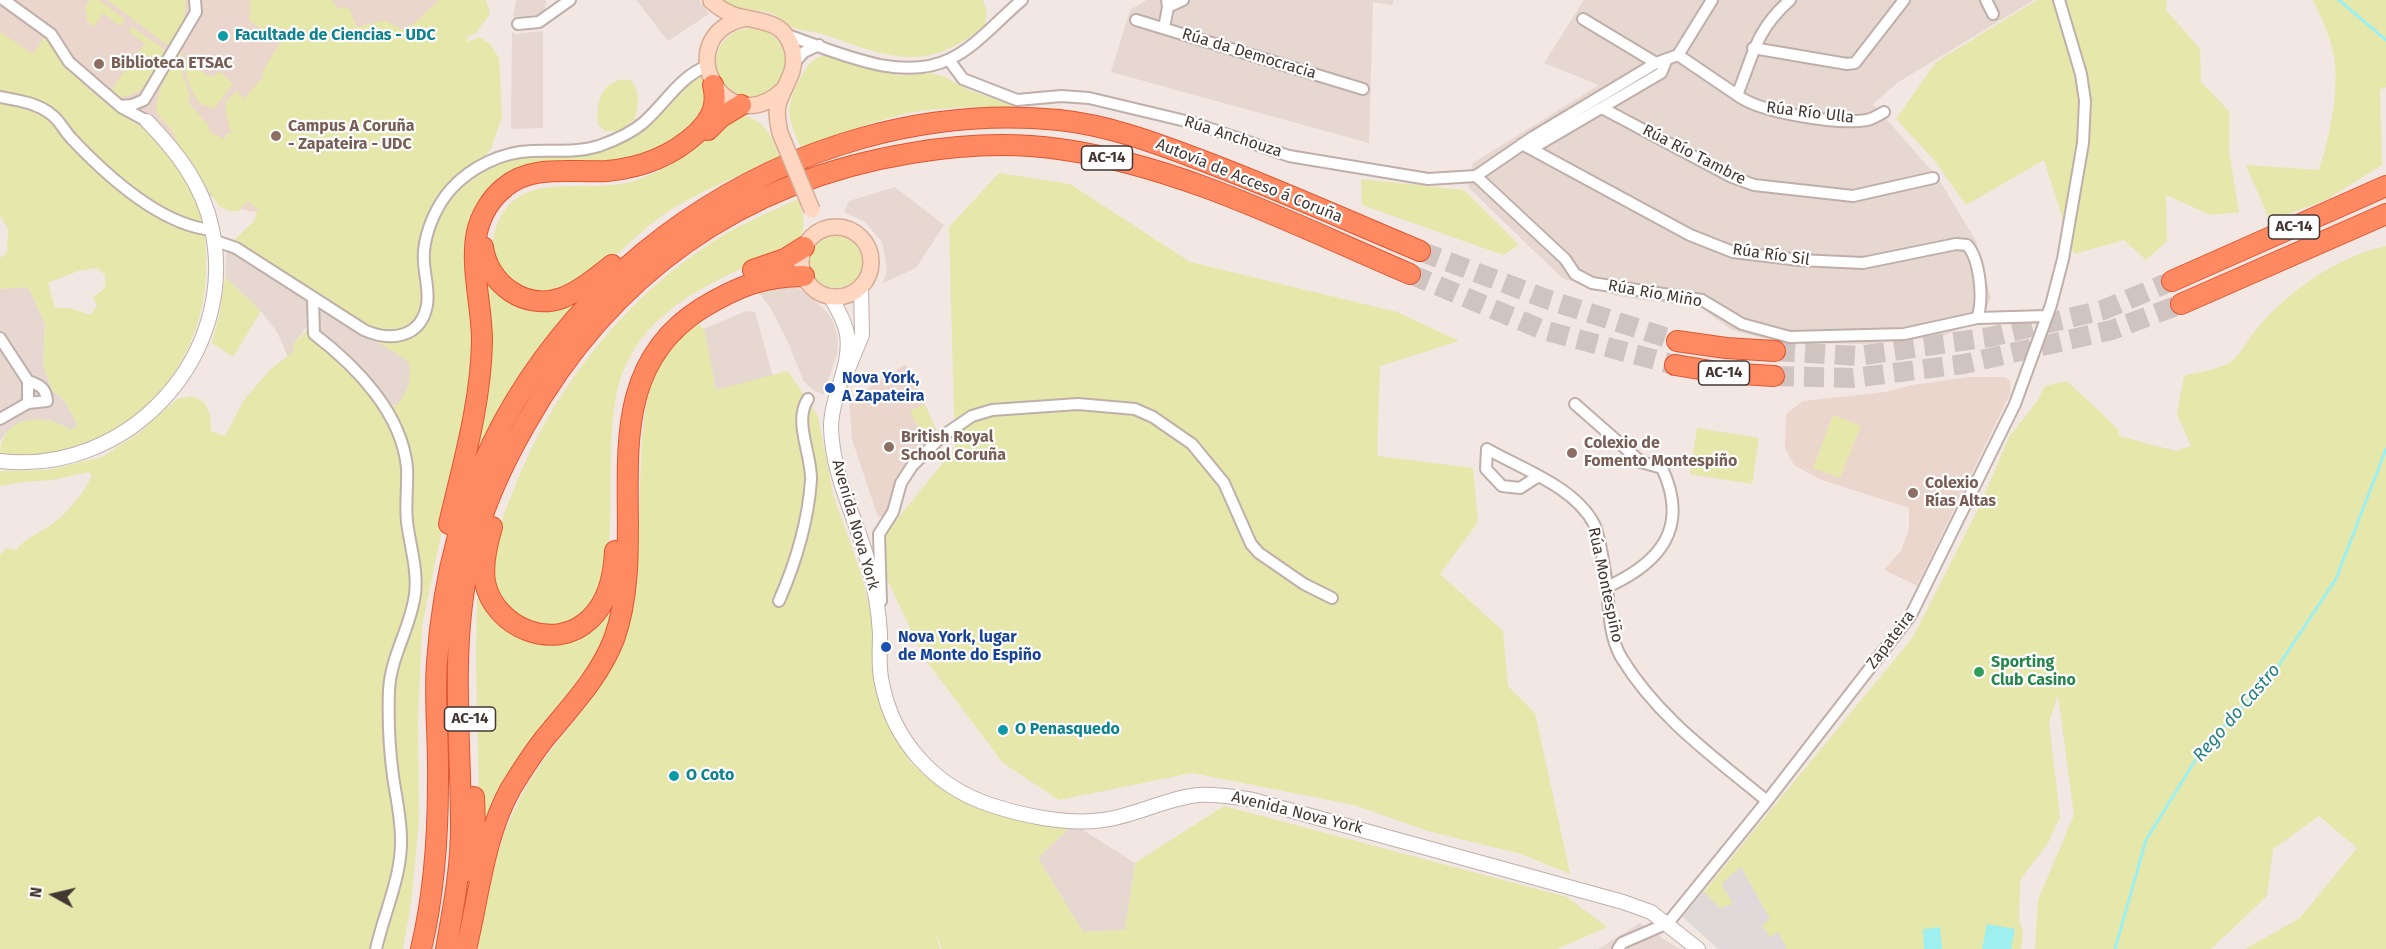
<!DOCTYPE html>
<meta charset="utf-8">
<style>
body{margin:0}
#map{position:relative;width:2386px;height:949px;overflow:hidden;background:#f2e7e3;font-family:"Fira Sans",sans-serif}
canvas{display:block}
.north{position:absolute;left:24px;top:865px;width:60px;height:60px;-webkit-text-stroke:4px #fff;paint-order:stroke;rotate:278deg;font-size:16px;font-weight:700;line-height:24px;text-align:center;color:#443733}
.north::after{content:'';display:block;margin:auto;width:21px;height:27px;background:#443733;clip-path:polygon(50% 0,100% 100%,50% 72%,0 100%)}
</style>
<div id="map">
<canvas width="2386" height="949"></canvas>
<div class="north">N</div>
</div>
<script>
const c = document.querySelector('canvas').getContext('2d');
c.lineJoin = 'round';
function fillPath(path, color) { c.fillStyle = color; c.fill(path, 'evenodd'); }
function strokePath(path, color, width, dash) { c.strokeStyle = color; c.lineWidth = width; c.lineCap = dash ? 'butt' : 'round'; c.setLineDash(dash || []); c.stroke(path); }
function label(font, color, halo, rows, align = 'center') {
  c.font = font + ' "Fira Sans",sans-serif'; c.lineWidth = 4.5; c.setLineDash([]); c.textBaseline = 'middle'; c.strokeStyle = halo; c.fillStyle = color; for (const [text, x, y, turn = 0] of rows) {
    c.save(); c.translate(x, y); c.rotate((+turn || 0) * Math.PI / 180); c.textAlign = isNaN(turn) ? turn : align; if (halo) c.strokeText(text, 0, 0); c.fillText(text, 0, 0); c.restore();
  }
}
fillPath(new Path2D(`
 M516,0H546L545,14L513,17Z
 M636,0H699L709,14L668,41Z
 M1147,0H1393V5L1373,2L1369,143L1111,72L1130,10Z
 M1584,0H2034L1897,83L1873,104L1938,178L1976,241L1991,298L1981,320L1941,337L1868,344L1782,343L1732,330L1701,308L1616,296L1562,278L1468,187L1473,163L1599,85L1544,63Z
 M543,31V128L511,129L512,32L515,34Z
 M895,187L944,225L916,268L883,283L887,269L882,242L865,222L844,212L849,201Z
 M227,247L299,293L307,301L309,324L292,346L296,350L288,357L277,332L261,311L225,277Z
 M781,283L796,287L809,296L829,314L834,324L838,337L837,354L823,395L812,389L803,380L788,342L770,307L759,293L768,285Z
 M28,287L45,324L43,365L52,390L65,401L78,426L70,431L50,420H42L5,434L0,441V289Z
 M318,309H323L409,361L412,373L405,395L397,405L386,406L317,334Z
 M746,311L755,312L773,377L716,391L704,329Z
 M1080,828L1135,863L1125,930L1083,932L1038,858L1068,829Z
 M1640,923L1679,949H1598Z`), '#e6d7d1');
fillPath(new Path2D(`
 M0,0H469L367,224L248,211L146,171L0,64Z
 M906,364L938,433L899,473L888,509L883,516L878,517L852,439L849,400Z
 M1969,377H2005L2010,380V394L1917,586L1884,570L1901,551L1909,529V508L1819,479L1794,465L1785,448L1786,414L1803,401L1886,392L1912,385Z`), '#ebd6cd');
fillPath(new Path2D(`
 M90,0H99L125,20L120,26L103,13L94,27L87,21L85,6Z
 M107,0H186L183,30L170,47Z
 M250,0H332L338,9L348,6L357,27L385,20L403,30L417,21L439,0H486L490,14L475,34L468,36L467,42L480,37L490,44L499,58L502,117L491,148L463,185C488,166 516,155 548,154C567,153 583,157 603,151C642,138 667,105 694,76L703,75L709,90V102L697,121L674,142L649,155L593,165L486,196L475,351L466,414L422,626L418,721L419,821L411,903L403,949H0V555L6,548L16,550C26,537 42,532 55,522C69,511 84,492 92,476L89,472L52,480L22,482L0,486V471L47,470L102,457L139,433L177,399L192,396L204,402L210,414L211,431L225,436L244,400L270,370L295,350L292,346L306,331L314,329C325,339 335,344 344,353C361,368 373,387 386,406L397,405C408,391 413,378 408,361L227,247L254,221L258,209L247,201L239,211H229L220,207L176,141C174,129 165,124 158,114C151,101 172,61 182,51V74L190,95L188,102L208,125L210,132L225,140V135L231,133L226,114V101L237,91L244,99L264,75L262,72L280,43L249,20Z
 M723,0H983L987,13L985,25C927,74 890,58 826,35C815,31 800,31 790,26C785,23 781,18 775,15C756,7 741,12 723,0Z
 M2037,0H2167L2166,10L2200,49L2201,82L2229,111V152L2239,212L2211,215L2166,195L2167,241L2146,260L2124,240L2074,254L2044,160L1966,205L1934,160L1896,119L1936,62Z
 M2313,0H2386V87L2380,90L2382,165L2326,200L2270,221L2246,165L2319,170C2329,138 2338,100 2335,65C2334,44 2322,19 2313,0Z
 M132,27L164,49C160,75 145,97 116,97L112,92L114,86L145,44L129,32Z
 M716 63a35 35 0 1 1 70 0a35 35 0 1 1-70 0Z
 M0,32L33,54L45,36C54,48 62,62 72,73C93,97 122,112 147,132C164,146 178,166 190,185C205,211 206,239 206,268C206,360 138,441 46,455C31,457 15,455 0,455C0,416 44,411 70,430L78,426L65,401L52,390L43,365L45,324L28,287L0,289V258L7,253L8,229L0,216ZM97,268L105,275V288L93,297L97,306L90,315L70,308H55L48,283L78,271Z
 M189,53L201,64L200,71L211,77L220,72L233,84L214,109L199,103C191,89 179,69 189,53Z
 M824,55L900,76L931,73L945,77L968,90L1021,108C987,107 953,106 920,111C879,118 840,135 801,148C787,117 784,107 801,77C808,64 811,60 824,55Z
 M619,80H631C641,93 638,103 635,119L619,131H605L598,125C596,105 599,87 619,80Z
 M739,115C764,118 772,136 780,158C752,171 721,182 693,197C680,204 666,212 655,221C619,248 579,303 529,290C520,288 511,284 505,277C496,265 490,250 494,235C513,162 585,198 637,180C677,166 706,140 739,115Z
 M999,173L1070,184L1190,262L1397,312L1459,341L1380,366L1377,456L1473,468L1478,522L1440,574L1503,631L1508,686L1535,713L1570,874L1521,854L1428,831L1354,805L1192,773L1059,800L1003,763L924,658L873,549L955,448L949,227Z
 M1361,179L1464,190L1519,245L1503,255L1362,205Z
 M798,199C805,219 808,232 792,248C719,277 632,310 616,397C608,439 612,482 610,524C609,546 609,585 595,604C566,641 500,629 494,580C489,545 507,506 520,474C559,381 629,295 714,241C740,224 770,212 798,199Z
 M810 262a26 26 0 1 1 52 0a26 26 0 1 1-52 0Z
 M2386,246V949H2245L2300,918L2357,848L2319,816L2273,849L2267,896L2211,949H2035L2038,900L2074,815L2058,695L2049,722L2060,817L2048,843L2020,880L2019,920L2023,932L2021,949H1718L1683,917L1913,637L1979,507L2009,437L2038,400L2045,386L2067,381L2119,430V436L2176,451L2191,446L2177,414L2184,376C2198,372 2216,370 2229,363C2240,357 2249,337 2258,327C2292,289 2335,258 2386,246Z
 M481,265L511,299L587,291C533,350 498,404 466,476Z
 M225,277L261,311L233,357L212,343L219,316Z
 M696,322L704,329L716,390L788,371L818,416L833,494L862,577L873,622L877,689L887,722L911,763L938,786L983,811L1068,829L1038,858L1083,932L1125,930L1135,863L1224,806L1567,897L1607,927L1557,949H942L934,928L940,949H475C489,885 499,826 537,770C566,726 610,687 625,634C638,586 639,535 640,486C642,444 641,400 660,361C667,345 683,333 696,322Z
 M924,404L936,429L922,436L910,411Z
 M1833,415L1861,426L1840,478L1813,468Z
 M1697,428L1759,438L1752,484L1690,474Z
 M480,578L487,600L543,640L617,597L605,639L594,662L480,847L476,660L477,602Z`), '#e5e7ab');
fillPath(new Path2D(`
 M1741,867L1770,919L1762,925L1770,937L1778,932L1787,949H1718L1683,917L1703,891L1720,908L1733,904L1721,884Z`), '#dfdad9');
fillPath(new Path2D(`
 M1987,924L2015,929L2011,949H1982Z
 M1940,927L1942,949H1924L1923,929Z`), '#9ef0f0');
strokePath(new Path2D(`
 M2339,0L2386,40
 M2115,949L2146,840L2201,751L2273,674L2336,579L2386,449`), '#9ef0f0', 3);
strokePath(new Path2D(`
 M1420,251L1549,300L1677,341
 M1410,274L1543,330L1675,365
 M1775,351L1858,356L1990,337L2103,310L2172,281
 M1774,376L1853,378L1964,364L2112,330L2181,304`), '#cfc4c0', 20, [20, 10]);
const minor = new Path2D(`
 M4,0L51,34L69,62L120,106L132,105L144,100L196,12L195,0
 M1986,0L1993,14
 M1168,7L1183,0
 M1583,19L1656,63
 M1136,20L1363,89
 M518,24L539,22L570,0
 M1164,28L1168,7L1167,0
 M784,34C833,50 899,84 950,59C977,46 999,19 1022,0
 M1753,48L1847,64L1855,63L1904,0
 M1678,55L1712,0
 M949,60L963,79L1017,100L1061,96L1089,98L1194,123L1289,156L1428,179L1476,176L1533,137L1656,63L1678,55L1737,95C1754,54 1755,31 1790,0
 M794,63L804,52L819,45
 M1737,95C1760,113 1839,125 1867,120C1873,119 1879,115 1884,112
 M0,97C17,100 38,103 52,115C60,121 65,132 72,139C107,176 160,225 212,230
 M121,107L147,121
 M1602,108L1732,177L1754,185L1853,196L1933,178
 M1522,144L1690,235L1733,252L1799,260L1863,263L1956,244L1967,245C1980,259 1984,300 1977,318
 M1526,144L1538,145L1661,73L1667,59
 M1476,176L1565,259L1575,274L1592,283L1702,300L1742,324L1790,337L1904,334L1977,318L2047,316
 M213,240L236,248L364,330C390,342 421,338 427,305C430,287 422,269 424,251C426,229 437,205 451,189C471,167 502,152 531,151C554,150 576,153 599,146C613,141 631,133 643,123C665,104 679,77 707,66
 M313,300L314,334C356,366 402,413 407,468C408,486 405,504 407,522C410,546 418,570 415,594C411,627 391,655 389,690C388,719 389,747 393,776C396,797 401,818 401,839C402,876 384,913 376,949
 M0,338L28,381V403L0,419
 M28,403L47,401C46,388 40,385 28,381
 M1575,404L1641,462L1662,468C1690,528 1660,563 1607,587
 M1537,477L1520,488L1502,486L1486,469L1487,449C1522,469 1575,487 1594,524C1600,536 1605,572 1607,586C1609,609 1609,636 1621,657C1657,717 1714,757 1767,801
 M779,601C796,562 808,524 811,480C812,455 793,421 808,399
 M881,601L879,534L893,512L901,483L912,466L941,437L972,416L992,410L1078,404L1135,409L1153,417L1192,444L1224,483L1251,544L1259,553L1304,584L1332,598
 M1618,949L1622,943L1668,923L1767,801L1911,615L2015,404L2051,305L2063,259L2083,143L2085,101L2081,74L2059,0`);
const tertiary = new Path2D(`
 M831,297C837,309 845,321 847,334C852,366 831,396 831,427C832,475 856,518 868,562C874,585 879,610 880,634C880,650 878,667 882,683C893,741 935,787 991,805C1024,816 1068,825 1103,820C1135,816 1166,798 1199,795C1217,794 1235,797 1253,800L1623,902L1651,912L1698,949
 M848,369L862,335L861,287
 M0,461C128,476 239,356 212,229C203,185 177,152 147,121`);
const secondary = new Path2D(`
 M711,1C718,7 725,12 734,15C759,23 785,18 793,52C797,73 783,86 778,105C776,114 778,123 780,133
 M747,18C666,34 724,147 784,89
 M801 262a35 35 0 1 1 70 0a35 35 0 1 1-70 0Z`);
const motorway = new Path2D(`
 M708,130L721,117L741,105
 M483,247C488,284 525,311 562,298C580,291 597,277 612,265
 M753,270L785,259L804,247
 M2172,281L2386,186
 M2181,304L2386,214
 M1677,341L1726,348L1775,351
 M1675,365L1724,373L1774,376
 M449,524C463,464 481,403 482,341C482,306 470,267 477,232C481,215 491,198 505,187C532,164 574,173 607,171C640,168 672,156 697,133C712,118 718,105 713,85
 M492,527C487,544 482,564 485,582C494,628 555,653 590,619C608,602 614,575 615,551
 M472,872L475,829L474,797
 M421,949C434,895 438,838 438,782C439,742 434,702 437,662C440,620 447,576 458,536C527,278 794,94 1059,120C1107,125 1153,142 1198,159C1273,187 1346,220 1420,251
 M446,949C454,905 462,863 461,818C460,730 450,640 471,554C482,509 502,465 525,425C610,274 740,181 912,153C960,145 1010,142 1059,149C1182,166 1297,226 1410,274
 M466,949C479,896 484,836 511,788C523,769 535,749 550,732C574,703 600,675 614,639C654,528 582,383 702,308C737,287 763,276 804,276`);
strokePath(minor, '#c0afa9', 14);
strokePath(tertiary, '#c0afa9', 16);
strokePath(secondary, '#d6aa94', 18);
strokePath(motorway, '#de5631', 22);
strokePath(minor, '#fff', 10);
strokePath(tertiary, '#fff', 14);
strokePath(secondary, '#ffd6c0', 15);
strokePath(motorway, '#ff8961', 20);
const secondaryBridge = new Path2D(`
 M780,133L812,210`);
strokePath(secondaryBridge, '#d6aa94', 18, []);
strokePath(secondaryBridge, '#ffd6c0', 15);
for (const [x, y, r, color] of [
 [223,36,6,"#0f9aa8"],
 [99,64,6,"#8d6e63"],
 [276,136,6,"#8d6e63"],
 [830,388,6,"#1a4fb4"],
 [889,447,6,"#8d6e63"],
 [1572,453,6,"#8d6e63"],
 [1913,493,6,"#8d6e63"],
 [886,647,6,"#1a4fb4"],
 [1979,672,6,"#2e9e5b"],
 [1003,730,6,"#0f9aa8"],
 [674,776,6,"#0f9aa8"]
]) { const dot = new Path2D(); dot.arc(x, y, r, 0, 2 * Math.PI); c.fillStyle = color; c.fill(dot); strokePath(dot, '#fff', 2); }
for (const [x, y, w] of [
 [1107,158,51],
 [2294,227,51],
 [1724,373,51],
 [470,719,51]
]) { const box = new Path2D(); box.roundRect(x - w / 2, y - 12, w, 24, 4.5); c.fillStyle = '#fff'; c.fill(box); strokePath(box, '#443733', 1.5); }
label('bold 15px', '#443733', null, [
 ["AC-14",1107,158],
 ["AC-14",2294,227],
 ["AC-14",1724,373],
 ["AC-14",470,719]
]);
label('bold 16px', '#0d838f', '#fff', [
 ["Facultade de Ciencias - UDC",235,36],
 ["O Penasquedo",1015,730],
 ["O Coto",686,776]
], 'left');
label('16px', '#443733', '#fff', [
 ["Rúa da Democracia",1249,54,17],
 ["Rúa Río Ulla",1810,113,7],
 ["Rúa Anchouza",1233,137,18],
 ["Rúa Río Tambre",1694,155,27],
 ["Autovía de Acceso á Coruña",1249,181,22],
 ["Rúa Río Sil",1771,255,8],
 ["Rúa Río Miño",1655,294,10],
 ["Avenida Nova York",855,525,74],
 ["Rúa Montespiño",1605,585,78],
 ["Zapateira",1891,640,-53],
 ["Avenida Nova York",1297,813,14]
]);
label('bold 16px', '#785e54', '#fff', [
 ["Biblioteca ETSAC",111,64],
 ["Campus A Coruña",288,127],
 ["- Zapateira - UDC",288,145],
 ["British Royal",901,438],
 ["School Coruña",901,456],
 ["Colexio de",1584,444],
 ["Fomento Montespiño",1584,462],
 ["Colexio",1925,484],
 ["Rías Altas",1925,502]
], 'left');
label('bold 16px', '#164399', '#fff', [
 ["Nova York,",842,379],
 ["A Zapateira",842,397],
 ["Nova York, lugar",898,638],
 ["de Monte do Espiño",898,656]
], 'left');
label('bold 16px', '#27864d', '#fff', [
 ["Sporting",1991,663],
 ["Club Casino",1991,681]
], 'left');
label('italic 18px', '#258080', '#fff', [
 ["Rego do Castro",2237,713,-49]
]);
</script>
